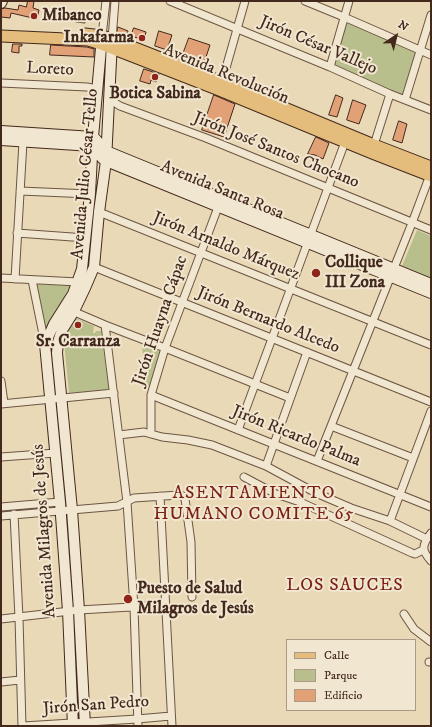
<!DOCTYPE html>
<meta charset="utf-8">
<style>
body{margin:0}
#map{position:relative;width:432px;height:727px;overflow:hidden;background:#e9d9b6;font-family:"IM FELL DW Pica",serif}
canvas{display:block}
.frame{position:absolute;inset:0;border:2px solid #43291d;pointer-events:none}
.legend{position:absolute;left:286px;top:639px;width:130px;height:72px;box-sizing:border-box;background:#f1e6d0;border:1px solid #ab9a88;margin:0;padding:5px 7px;list-style:none;font-size:12px;color:#43291d}
.legend li{display:flex;align-items:center;gap:8px;height:20px}
.legend b{width:20px;border:1px solid #ab9a88}
.north{position:absolute;left:376px;top:16px;width:40px;height:40px;-webkit-text-stroke:3px #f1e6d0;paint-order:stroke;rotate:35deg;font-size:11px;font-weight:700;line-height:16px;text-align:center;color:#43291d}
.north::after{content:'';display:block;margin:auto;width:14px;height:18px;background:#43291d;clip-path:polygon(50% 0,100% 100%,50% 72%,0 100%)}
</style>
<div id="map">
<canvas width="432" height="727"></canvas>
<div class="frame"></div>
<ul class="legend">
<li><b style="height:5px;background:#e4bc7b"></b>Calle</li>
<li><b style="height:11px;background:#b8bf8d"></b>Parque</li>
<li><b style="height:11px;background:#e2a076"></b>Edificio</li>
</ul>
<div class="north">N</div>
</div>
<script>
const c = document.querySelector('canvas').getContext('2d');
c.lineJoin = 'round';
function fillPath(path, color) { c.fillStyle = color; c.fill(path, 'evenodd'); }
function strokePath(path, color, width, dash) { c.strokeStyle = color; c.lineWidth = width; c.lineCap = dash ? 'butt' : 'round'; c.setLineDash(dash || []); c.stroke(path); }
function label(font, color, halo, rows, align = 'center') {
  c.font = font + ' "IM FELL DW Pica",serif'; c.lineWidth = 4; c.setLineDash([]); c.textBaseline = 'middle'; c.strokeStyle = halo; c.fillStyle = color; for (const [text, x, y, turn = 0] of rows) {
    c.save(); c.translate(x, y); c.rotate((+turn || 0) * Math.PI / 180); c.textAlign = isNaN(turn) ? turn : align; if (halo) c.strokeText(text, 0, 0); c.fillText(text, 0, 0); c.restore();
  }
}
fillPath(new Path2D(`
 M346,22L417,51L403,96L333,64Z
 M417,230L431,236V278L402,266Z
 M36,284L70,286L46,332Z
 M75,318L94,326L93,333H95L96,331H101L109,390L69,393L64,342L67,330Z
 M142,345L161,351L149,391L145,389Z`), '#b8bf8d');
const building = new Path2D(`
 M28,1H34L33,8L39,10L37,19L11,13L10,18L1,17V9L5,8L18,10L19,5L26,7Z
 M77,14L86,15L85,23L76,22Z
 M118,27L128,31L126,37L117,34Z
 M134,28L146,32L144,40L131,36Z
 M159,31L172,35L167,50L155,46Z
 M189,38L210,45L204,63L182,57Z
 M13,44H22V46H19V53L12,52Z
 M51,45L87,47L94,49V57L50,55Z
 M144,69L159,74L156,82L151,80L150,84L140,81Z
 M214,95L235,104L224,137L202,130Z
 M336,95L343,98L337,117L329,115Z
 M353,100L366,105L359,124L347,120Z
 M399,121L407,124L402,143L393,140Z
 M316,137L329,143L323,159L315,155L308,154Z`);
fillPath(building, '#e2a076');
strokePath(building, '#43291d', 1);
const street = new Path2D(`
 M170,1L330,67L390,94L431,110
 M305,1L344,17L431,55
 M102,36L106,1
 M112,39L115,1
 M330,67L349,1
 M222,82L245,1
 M1,83L87,87L97,89
 M109,99L120,106L206,138L431,230
 M405,100L431,15
 M374,145L390,94
 M20,191L90,194
 M99,212L431,345
 M17,233L86,238
 M94,267L431,402
 M1,278L78,282
 M15,279L23,142
 M32,280L45,344
 M70,310L105,325L165,348L290,398
 M105,325L127,502L134,607L138,726
 M1,381L4,403
 M151,395L431,507
 M1,404L114,393
 M331,426L413,458
 M238,430L345,142
 M151,434V395L165,348L220,202
 M119,435L144,432L162,437L188,440L212,445L266,466L316,493L351,508L390,521L427,539
 M1,457L56,453
 M317,461L412,223L430,175
 M266,466L307,352
 M244,477L276,494L300,502L412,553L415,554L423,550
 M160,496L172,726
 M1,507L60,502
 M14,514L19,618L22,726
 M1,516L118,506L134,498L179,495L183,496L185,499L191,542L192,597
 M390,521L431,411
 M431,533C422,545 421,550 431,561
 M404,614L414,629L431,642
 M1,619L79,610L166,605
 M429,662H431
 M1,682L20,680
 M23,726L137,719L171,716`);
const secondary = new Path2D(`
 M1,3L2,1
 M1,131L93,137C99,140 100,148 106,151L431,284
 M1,140L92,146C98,150 99,158 106,161L431,293
 M73,726L68,611L60,502L45,344L54,324L73,294L82,269L90,194L93,137L102,37
 M85,726L79,610L72,510L57,353L58,342L62,330L74,311L85,288L94,267L99,212L106,161L112,41`);
const primary = new Path2D(`
 M85,34L102,36L112,39L222,82L374,145L431,167
 M1,36L88,40L101,44L219,90L372,153L431,176`);
strokePath(street, '#6c5543', 9);
strokePath(secondary, '#43291d', 12);
strokePath(primary, '#43291d', 13);
strokePath(street, '#f1e6d0', 7);
strokePath(secondary, '#f1e6d0', 10);
strokePath(primary, '#e4bc7b', 11);
for (const [x, y, r, color] of [
 [34,16,4,"#8f2418"],
 [142,38,4,"#8f2418"],
 [155,77,4,"#8f2418"],
 [316,273,5,"#8f2418"],
 [78,325,4,"#8f2418"],
 [128,599,5,"#8f2418"]
]) { const dot = new Path2D(); dot.arc(x, y, r, 0, 2 * Math.PI); c.fillStyle = color; c.fill(dot); strokePath(dot, '#f1e6d0', 1.5); }
label('bold 17px', '#43291d', '#f1e6d0', [
 ["Mibanco",42,16],
 ["Inkafarma",134,38,"right"],
 ["Botica Sabina",155,94,"center"],
 ["Collique",325,263],
 ["III Zona",325,283],
 ["Sr. Carranza",78,342,"center"],
 ["Puesto de Salud",137,589],
 ["Milagros de Jesús",137,609]
], 'left');
label('17px', '#43291d', '#f1e6d0', [
 ["Jirón César Vallejo",318,46,23],
 ["Loreto",50,70,3],
 ["Avenida Revolución",226,75,22],
 ["Jirón José Santos Chocano",276,151,22],
 ["Avenida Julio César Tello",86,174,-85],
 ["Avenida Santa Rosa",222,191,22],
 ["Jirón Arnaldo Márquez",226,247,22],
 ["Jirón Huayna Cápac",161,321,-71],
 ["Jirón Bernardo Alcedo",268,321,22],
 ["Jirón Ricardo Palma",296,437,22],
 ["Avenida Milagros de Jesús",45,531,-94],
 ["Jirón San Pedro",96,706,-4]
]);
c.letterSpacing = '1px';
label('18px', '#7a1f14', '#f1e6d0', [
 ["ASENTAMIENTO",254,494],
 ["HUMANO COMITE 65",254,515],
 ["LOS SAUCES",345,586]
]);
c.letterSpacing = '0px';
</script>
